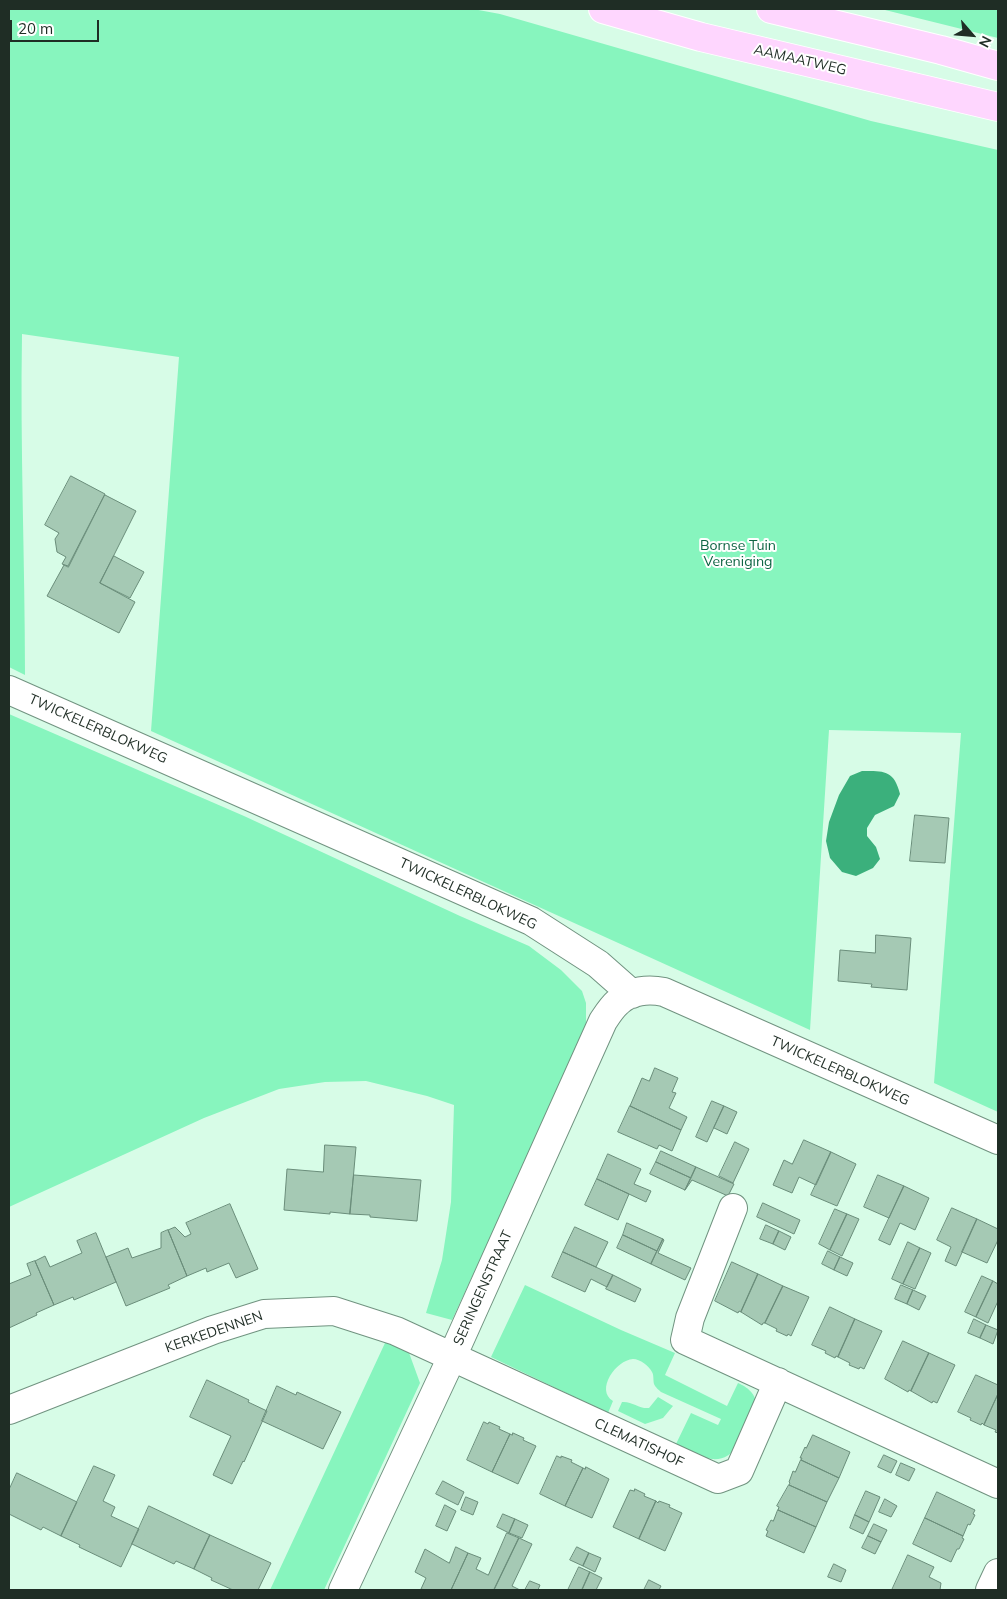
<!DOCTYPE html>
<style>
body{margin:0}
#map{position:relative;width:1007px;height:1599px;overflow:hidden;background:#d7fce7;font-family:Mulish,sans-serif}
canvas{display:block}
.frame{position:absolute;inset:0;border:10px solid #1f2d25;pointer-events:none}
.north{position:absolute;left:947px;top:10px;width:50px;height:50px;-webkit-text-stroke:4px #fff;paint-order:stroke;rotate:117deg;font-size:14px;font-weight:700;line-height:20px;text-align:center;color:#1f2d25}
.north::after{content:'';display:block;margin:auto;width:18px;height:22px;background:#1f2d25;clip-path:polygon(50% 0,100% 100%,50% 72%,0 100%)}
.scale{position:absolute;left:10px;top:20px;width:89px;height:22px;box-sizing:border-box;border:2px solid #1f2d25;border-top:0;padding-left:6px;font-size:15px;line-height:18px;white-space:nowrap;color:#1f2d25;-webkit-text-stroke:4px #fff;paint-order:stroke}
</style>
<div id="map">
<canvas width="1007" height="1599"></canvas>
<div class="frame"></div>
<div class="north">N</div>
<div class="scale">20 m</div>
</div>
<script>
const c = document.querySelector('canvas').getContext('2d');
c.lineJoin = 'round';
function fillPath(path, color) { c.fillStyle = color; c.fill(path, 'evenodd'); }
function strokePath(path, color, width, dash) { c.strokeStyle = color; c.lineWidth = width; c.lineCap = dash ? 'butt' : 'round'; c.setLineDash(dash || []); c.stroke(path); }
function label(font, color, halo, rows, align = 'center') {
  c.font = font + ' Mulish,sans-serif'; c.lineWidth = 4; c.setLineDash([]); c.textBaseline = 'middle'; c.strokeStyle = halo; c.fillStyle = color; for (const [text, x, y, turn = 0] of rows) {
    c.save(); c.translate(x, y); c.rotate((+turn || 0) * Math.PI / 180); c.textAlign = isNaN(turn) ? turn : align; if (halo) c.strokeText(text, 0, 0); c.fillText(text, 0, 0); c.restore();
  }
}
fillPath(new Path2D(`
 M9,9H473L500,14L871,121L998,150V1112L934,1083L961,733L829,730L810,1030L151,731L179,357L22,334C20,447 25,561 25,675L9,667Z
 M881,9H998V38Z
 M9,714L244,816L460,916L529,946L561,970L582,991L586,1003V1031L452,1320L426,1313L442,1260L451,1202L454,1105L427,1096L366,1081L325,1082L279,1089L204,1118L9,1207Z
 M525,1285L621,1330L675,1353L665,1375L727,1406L738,1383C747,1387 757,1394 756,1406C755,1411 750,1418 748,1424C741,1440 734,1461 712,1459C700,1458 687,1449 676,1444L691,1413L718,1425L721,1419L661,1392C659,1390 655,1387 654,1384C653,1380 654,1375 652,1372C649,1366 640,1359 633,1359C616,1360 595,1390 613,1401L608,1413L491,1357Z
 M390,1341L408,1350L420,1383L324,1590H270L385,1343Z
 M658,1397L673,1406L663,1418L645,1424L618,1411L622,1402C632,1401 639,1409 649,1408Z`), '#87f5be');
fillPath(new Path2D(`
 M862,771C884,771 894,770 900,794L894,806L875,815L867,828V836L876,847L880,859L873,868L856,876L842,872L830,858L826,841L829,822L839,795L850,776Z`), '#3bb07c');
const building = new Path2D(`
 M71,476L105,494L68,566L62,564L66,557L57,552L55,539L59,533L45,525Z
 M105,495L136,511L100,583L135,602L119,633L47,596L64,565L68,567Z
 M114,556L144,572L130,598L100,583Z
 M915,815L949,818L945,863L910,861Z
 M876,935L911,938L907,990L871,987L872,984L838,981L840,950L875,953Z
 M655,1068L678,1078L672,1092L676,1093L669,1108L687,1117L681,1130L630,1106L642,1078L649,1081Z
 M712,1101L724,1106L707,1142L696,1137Z
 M630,1106L681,1130L672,1151L659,1145L657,1149L618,1132Z
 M724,1106L737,1112L727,1134L714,1128Z
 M804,1140L831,1152L816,1185L799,1177L792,1193L773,1185L784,1160L792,1164Z
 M735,1142L749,1149L733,1183L719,1176Z
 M325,1145L356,1147L350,1214L330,1212V1214L284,1210L287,1169L323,1172Z
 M661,1151L696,1167L691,1178L656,1162Z
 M831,1152L856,1164L837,1206L811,1195Z
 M608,1154L641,1169L634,1184L651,1191L646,1202L597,1179Z
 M656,1162L691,1178L685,1190L650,1174Z
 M696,1167L734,1184L728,1196L692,1180L685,1190Z
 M354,1175L421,1180L417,1221L370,1217V1215L350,1214Z
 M878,1175L904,1186L889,1218L864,1207Z
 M597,1179L629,1194L618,1220L585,1205Z
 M904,1186L929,1198L915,1230L900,1223L890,1245L879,1240Z
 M763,1203L800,1220L794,1234L757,1217Z
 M230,1204L258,1269L236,1278L229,1263L207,1272L206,1268L187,1276L168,1230L175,1227L185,1237L191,1234L186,1223Z
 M952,1208L977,1219L956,1266L945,1261L951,1247L937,1240Z
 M835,1209L847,1214L830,1250L819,1244Z
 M847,1214L859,1219L842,1256L830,1250Z
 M977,1219L998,1229V1240L987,1263L962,1252Z
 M627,1223L663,1239L657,1251L623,1235Z
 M766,1225L779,1231L773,1244L760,1239Z
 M575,1227L608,1242L596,1267L563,1252Z
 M168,1230L187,1276L168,1285L170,1288L126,1306L106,1257L128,1248L132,1258L161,1248V1233Z
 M779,1231L791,1237L785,1250L773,1244Z
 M96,1233L116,1282L74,1300L73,1297L54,1305L35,1261L45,1256L50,1267L82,1253L77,1241Z
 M623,1235L657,1251L651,1264L617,1248Z
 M663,1239L664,1240L658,1253L691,1268L685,1280L651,1264Z
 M908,1242L920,1248L903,1284L892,1279Z
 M920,1248L931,1253L915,1289L903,1284Z
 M828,1251L840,1257L834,1270L822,1264Z
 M563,1252L613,1275L607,1287L591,1279L585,1292L552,1277Z
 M840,1257L853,1263L847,1276L834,1270Z
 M35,1261L54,1305L36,1313L37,1315L9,1328V1284L31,1275L27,1264Z
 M732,1262L758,1274L741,1312L739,1311L738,1313L715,1301Z
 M758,1274L783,1286L765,1323H763L762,1325L741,1312Z
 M613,1275L641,1289L635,1302L606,1289Z
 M982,1276L993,1281L976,1317L965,1312Z
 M993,1281L998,1284V1301L988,1323L976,1317Z
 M901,1285L913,1290L907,1304L895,1299Z
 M783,1286L809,1297L791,1336L788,1334L787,1336L776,1331L777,1329L765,1323Z
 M913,1290L926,1296L919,1310L907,1304Z
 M830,1307L855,1319L838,1357L836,1356L835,1358L825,1353L826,1351L812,1345Z
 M855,1319L882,1331L864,1369L860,1367L859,1369L849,1365L850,1363L838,1357Z
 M974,1319L986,1325L980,1338L968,1333Z
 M986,1325L998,1330L993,1344L980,1338Z
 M903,1341L929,1353L911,1391L909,1390L908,1392L885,1379Z
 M929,1353L955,1365L937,1403L933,1401L932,1403L911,1391Z
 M976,1375L998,1385V1394L984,1425L982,1423L981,1425L970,1420L971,1418L958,1412Z
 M207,1380L249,1400L248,1402L267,1411L244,1462L243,1461L232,1484L213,1475L231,1436L190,1417Z
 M277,1386L296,1395L297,1392L341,1412L323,1449L262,1421Z
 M998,1394V1433L995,1432L996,1430L984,1425Z
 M484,1422L488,1424L489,1422L500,1427L499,1429L510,1434L492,1472L467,1460Z
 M513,1433L524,1438L523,1440L536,1446L518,1484L492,1472L510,1434L512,1435Z
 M813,1435L850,1452L839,1478L801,1460L802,1458H800L805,1447L806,1448Z
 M884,1455L897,1461L891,1473L878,1467Z
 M557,1456L561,1458V1456L572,1460L571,1462L583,1468L565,1506L540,1494Z
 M801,1460L839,1478L827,1502L789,1485L790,1483L789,1482L793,1471L795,1472Z
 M901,1463L915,1469L909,1481L896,1475Z
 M94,1466L115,1475L103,1501L115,1507L111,1516L139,1529L121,1567L79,1547L80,1545L61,1536Z
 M586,1467L609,1479L592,1518L565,1506L583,1468L585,1469Z
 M17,1473L77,1502L61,1536L43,1527L41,1530L9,1514V1490Z
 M443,1481L464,1492L458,1505L436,1494Z
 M789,1485L827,1502L816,1527L778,1510L779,1507L777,1506Z
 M635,1489L645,1494L644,1496L656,1501L639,1539L613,1527L630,1490L634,1491Z
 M866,1491L880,1497L869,1522L855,1515Z
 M937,1492L975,1510L973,1514L975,1515L970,1525L968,1524L963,1536L925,1518Z
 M466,1497L478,1502L473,1515L461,1510Z
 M885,1499L897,1506L891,1517L879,1512Z
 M656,1501L658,1503L659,1501L670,1505L669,1507L682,1513L665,1551L639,1539Z
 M445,1505L456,1511L447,1531L436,1526Z
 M149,1506L210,1535L194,1569L176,1561L174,1564L132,1544Z
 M778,1510L816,1527L804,1553L766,1536L768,1531L766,1530L771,1520L773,1521Z
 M503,1514L515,1519L509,1533L497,1527Z
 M855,1515L869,1522L863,1534L850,1528Z
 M925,1518L963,1536L962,1538L964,1539L959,1549H957L951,1562L913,1544Z
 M515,1519L528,1525L522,1538L509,1533Z
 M874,1524L887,1530L881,1542L868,1536Z
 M507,1533L519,1538L494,1590H451L468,1553L481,1558L476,1569L488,1575Z
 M210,1535L271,1563L258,1590H233L211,1580L212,1578L194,1569Z
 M868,1536L881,1542L875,1554L862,1548Z
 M519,1538L532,1544L512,1586L520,1590H494Z
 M456,1547L468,1553L451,1590H425L421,1589L426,1578L415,1572L425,1549L449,1563Z
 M577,1547L589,1553L583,1566L570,1560Z
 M589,1553L601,1558L595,1572L583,1566Z
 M908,1555L934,1567L929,1577L941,1583L940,1590H892Z
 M834,1564L846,1570L841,1582L828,1577Z
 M579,1567L590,1572L582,1590H568Z
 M590,1572L602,1578L596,1590H582Z
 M649,1580L661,1586L659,1590H644Z
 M530,1581L540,1585L538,1590H525Z`);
fillPath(building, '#a5c9b4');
strokePath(building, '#6a8d7a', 1);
const minor = new Path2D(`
 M9,690L531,921L598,964L632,994
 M733,1208L690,1318L685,1340L998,1484
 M9,1410L213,1330L264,1314L334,1311L396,1331L718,1479L739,1471L778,1382
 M343,1590L452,1357L603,1021C607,1015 612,1007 618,1002C630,990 649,989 664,992L998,1140
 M990,1590L998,1573`);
const major = new Path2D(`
 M603,9L701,37L998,107
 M771,9L941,50L998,66`);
strokePath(minor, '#719380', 30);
strokePath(major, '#fff', 30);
strokePath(minor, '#fff', 28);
strokePath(major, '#fed6fe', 28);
label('14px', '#1f2d25', '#fff', [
 ["AAMAATWEG",800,60,13],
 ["TWICKELERBLOKWEG",98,729,24],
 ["TWICKELERBLOKWEG",468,894,25],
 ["TWICKELERBLOKWEG",840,1071,24],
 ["SERINGENSTRAAT",483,1288,-66],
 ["KERKEDENNEN",214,1332,-19],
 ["CLEMATISHOF",639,1443,25]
]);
label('14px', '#0d6543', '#fff', [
 ["Bornse Tuin",738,546],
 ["Vereniging",738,562]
]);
</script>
